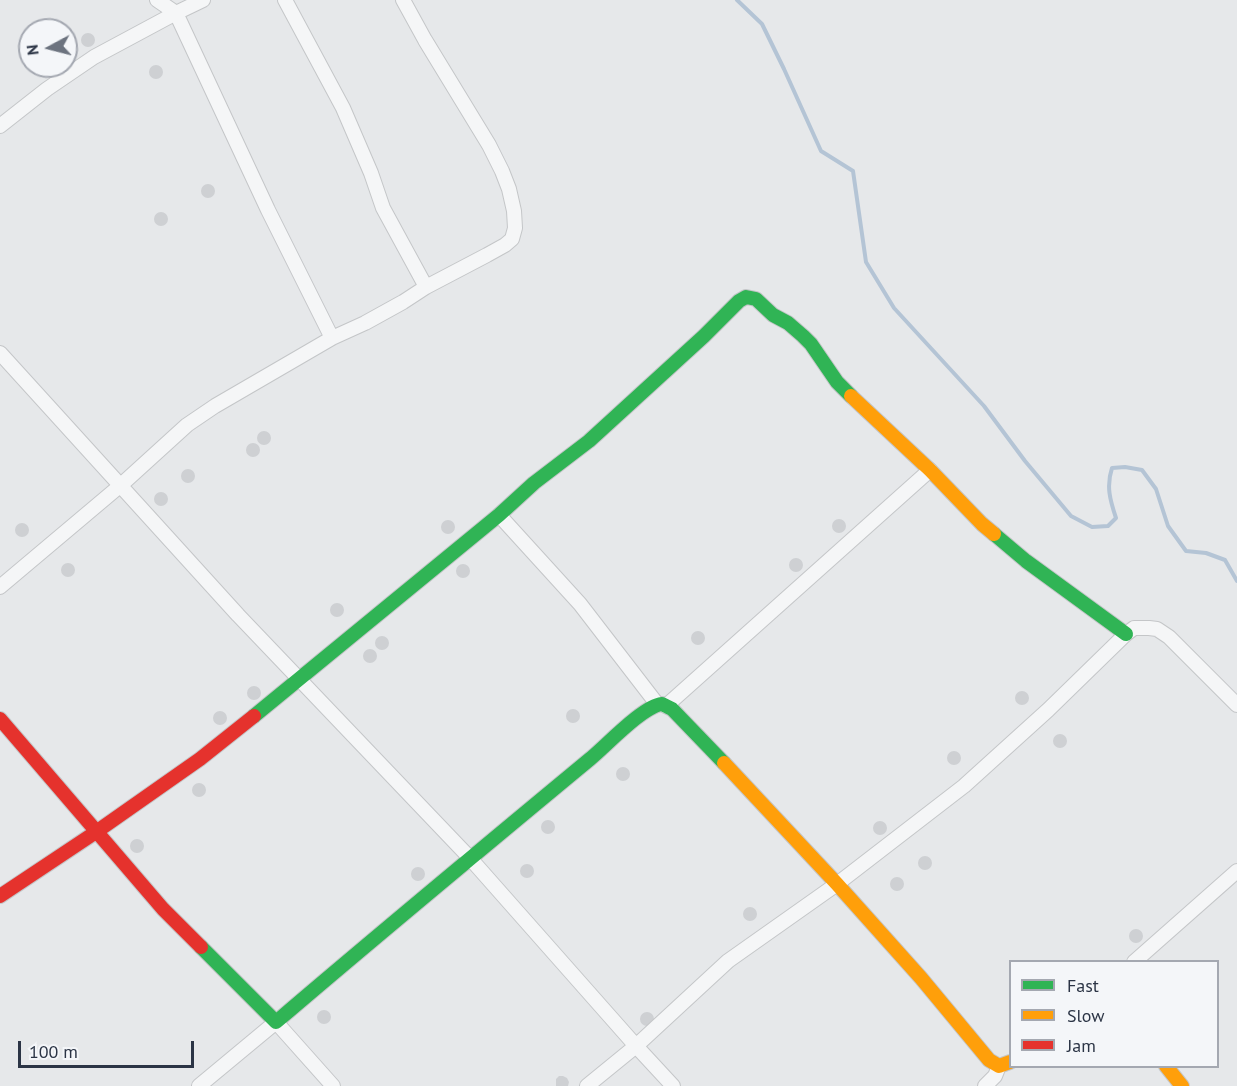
<!DOCTYPE html>
<style>
body{margin:0}
#map{position:relative;width:1237px;height:1086px;overflow:hidden;background:#e6e8ea;font-family:"PT Sans",sans-serif}
canvas{display:block}
.legend{position:absolute;left:1009px;top:960px;width:210px;height:108px;box-sizing:border-box;background:#f4f6f9;border:2px solid #a4a8b1;margin:0;padding:8px 10px;list-style:none;font-size:18px;color:#2b3445}
.legend li{display:flex;align-items:center;gap:12px;height:30px}
.legend b{width:30px;border:2px solid #a4a8b1}
.north{position:absolute;left:18px;top:18px;width:60px;height:60px;box-sizing:border-box;background:#f4f6f9;border:2px solid #a4a8b1;border-radius:50%;rotate:263deg;font-size:16px;font-weight:700;line-height:24px;text-align:center;color:#2b3445}
.north::after{content:'';display:block;margin:auto;width:21px;height:27px;background:#6c737f;clip-path:polygon(50% 0,100% 100%,50% 72%,0 100%)}
.scale{position:absolute;left:18px;top:1041px;width:176px;height:27px;box-sizing:border-box;border:3px solid #2b3445;border-top:0;padding-left:8px;font-size:18px;line-height:21px;white-space:nowrap;color:#2b3445;-webkit-text-stroke:4px #f4f6f9;paint-order:stroke}
</style>
<div id="map">
<canvas width="1237" height="1086"></canvas>
<ul class="legend">
<li><b style="height:8px;background:#30b455"></b>Fast</li>
<li><b style="height:8px;background:#ff9f0a"></b>Slow</li>
<li><b style="height:8px;background:#e5322d"></b>Jam</li>
</ul>
<div class="north">N</div>
<div class="scale">100 m</div>
</div>
<script>
const c = document.querySelector('canvas').getContext('2d');
c.lineJoin = 'round';
function strokePath(path, color, width, dash) { c.strokeStyle = color; c.lineWidth = width; c.lineCap = dash ? 'butt' : 'round'; c.setLineDash(dash || []); c.stroke(path); }
function fillPath(path, color) { c.fillStyle = color; c.fill(path, 'evenodd'); }
strokePath(new Path2D(`
 M737,0L762,24L784,69L821,151L853,171L866,262L894,308L984,406L1025,461L1071,516L1092,527L1108,526L1116,518C1110,500 1106,486 1112,468L1125,467L1142,470L1156,489L1168,526L1186,551L1206,553L1225,560L1237,581`), '#b4c4d5', 4);
fillPath(new Path2D(`
 M62,25L66,26L69,30V34L66,38V30H56Z
 M81 40a7 7 0 1 1 14 0a7 7 0 1 1-14 0Z
 M149 72a7 7 0 1 1 14 0a7 7 0 1 1-14 0Z
 M201 191a7 7 0 1 1 14 0a7 7 0 1 1-14 0Z
 M154 219a7 7 0 1 1 14 0a7 7 0 1 1-14 0Z
 M257 438a7 7 0 1 1 14 0a7 7 0 1 1-14 0Z
 M246 450a7 7 0 1 1 14 0a7 7 0 1 1-14 0Z
 M181 476a7 7 0 1 1 14 0a7 7 0 1 1-14 0Z
 M154 499a7 7 0 1 1 14 0a7 7 0 1 1-14 0Z
 M832 526a7 7 0 1 1 14 0a7 7 0 1 1-14 0Z
 M441 527a7 7 0 1 1 14 0a7 7 0 1 1-14 0Z
 M15 530a7 7 0 1 1 14 0a7 7 0 1 1-14 0Z
 M789 565a7 7 0 1 1 14 0a7 7 0 1 1-14 0Z
 M61 570a7 7 0 1 1 14 0a7 7 0 1 1-14 0Z
 M456 571a7 7 0 1 1 14 0a7 7 0 1 1-14 0Z
 M330 610a7 7 0 1 1 14 0a7 7 0 1 1-14 0Z
 M691 638a7 7 0 1 1 14 0a7 7 0 1 1-14 0Z
 M375 643a7 7 0 1 1 14 0a7 7 0 1 1-14 0Z
 M363 656a7 7 0 1 1 14 0a7 7 0 1 1-14 0Z
 M247 693a7 7 0 1 1 14 0a7 7 0 1 1-14 0Z
 M1015 698a7 7 0 1 1 14 0a7 7 0 1 1-14 0Z
 M566 716a7 7 0 1 1 14 0a7 7 0 1 1-14 0Z
 M213 718a7 7 0 1 1 14 0a7 7 0 1 1-14 0Z
 M1053 741a7 7 0 1 1 14 0a7 7 0 1 1-14 0Z
 M947 758a7 7 0 1 1 14 0a7 7 0 1 1-14 0Z
 M616 774a7 7 0 1 1 14 0a7 7 0 1 1-14 0Z
 M192 790a7 7 0 1 1 14 0a7 7 0 1 1-14 0Z
 M541 827a7 7 0 1 1 14 0a7 7 0 1 1-14 0Z
 M873 828a7 7 0 1 1 14 0a7 7 0 1 1-14 0Z
 M130 846a7 7 0 1 1 14 0a7 7 0 1 1-14 0Z
 M918 863a7 7 0 1 1 14 0a7 7 0 1 1-14 0Z
 M520 871a7 7 0 1 1 14 0a7 7 0 1 1-14 0Z
 M411 874a7 7 0 1 1 14 0a7 7 0 1 1-14 0Z
 M890 884a7 7 0 1 1 14 0a7 7 0 1 1-14 0Z
 M743 914a7 7 0 1 1 14 0a7 7 0 1 1-14 0Z
 M1129 936a7 7 0 1 1 14 0a7 7 0 1 1-14 0Z
 M317 1017a7 7 0 1 1 14 0a7 7 0 1 1-14 0Z
 M640 1019a7 7 0 1 1 14 0a7 7 0 1 1-14 0Z
 M559,1076H563L567,1078L569,1082L568,1086H556V1079Z`), '#ced0d3');
const street = new Path2D(`
 M157,0L176,13
 M203,0L176,13L268,210L332,338
 M285,0L343,108L371,173L383,208L426,287
 M0,126L47,89L94,57L176,13
 M0,353L238,615L469,857L636,1046L673,1086
 M499,515L580,604L657,704
 M0,587L121,485L187,425L215,406L332,338L365,323L403,302L426,287L487,255L505,245L512,239L515,228L514,211L509,189L502,171L489,145L425,40L403,0
 M666,706L930,470
 M1134,962L1237,871
 M199,1086L276,1022L333,1086
 M587,1086L636,1046L728,961L837,884L964,786L1048,710L1126,634L1134,628H1149L1157,629L1169,637L1237,705
 M985,1086L995,1076L999,1066`);
const fast = new Path2D(`
 M994,534L1026,561L1126,634
 M254,716L499,515L534,483L589,441L704,336L739,301L746,297L756,299L773,315L788,323L803,336L811,344L837,382L851,396
 M201,947L276,1022C380,933 485,846 590,759C606,746 643,706 662,704L672,709L724,763`);
const slow = new Path2D(`
 M851,396L930,470L982,524L994,534
 M724,763L837,884L921,978L989,1060L999,1066L1010,1062
 M1166,1066L1182,1086`);
const jam = new Path2D(`
 M0,719L163,909L201,947
 M0,896L96,832L200,759L254,716`);
strokePath(street, '#c4c6c8', 16);
strokePath(fast, '#c4c6c8', 16);
strokePath(slow, '#c4c6c8', 16);
strokePath(jam, '#c4c6c8', 16);
strokePath(street, '#f5f6f7', 14);
strokePath(fast, '#30b455', 14);
strokePath(slow, '#ff9f0a', 14);
strokePath(jam, '#e5322d', 14);
</script>
